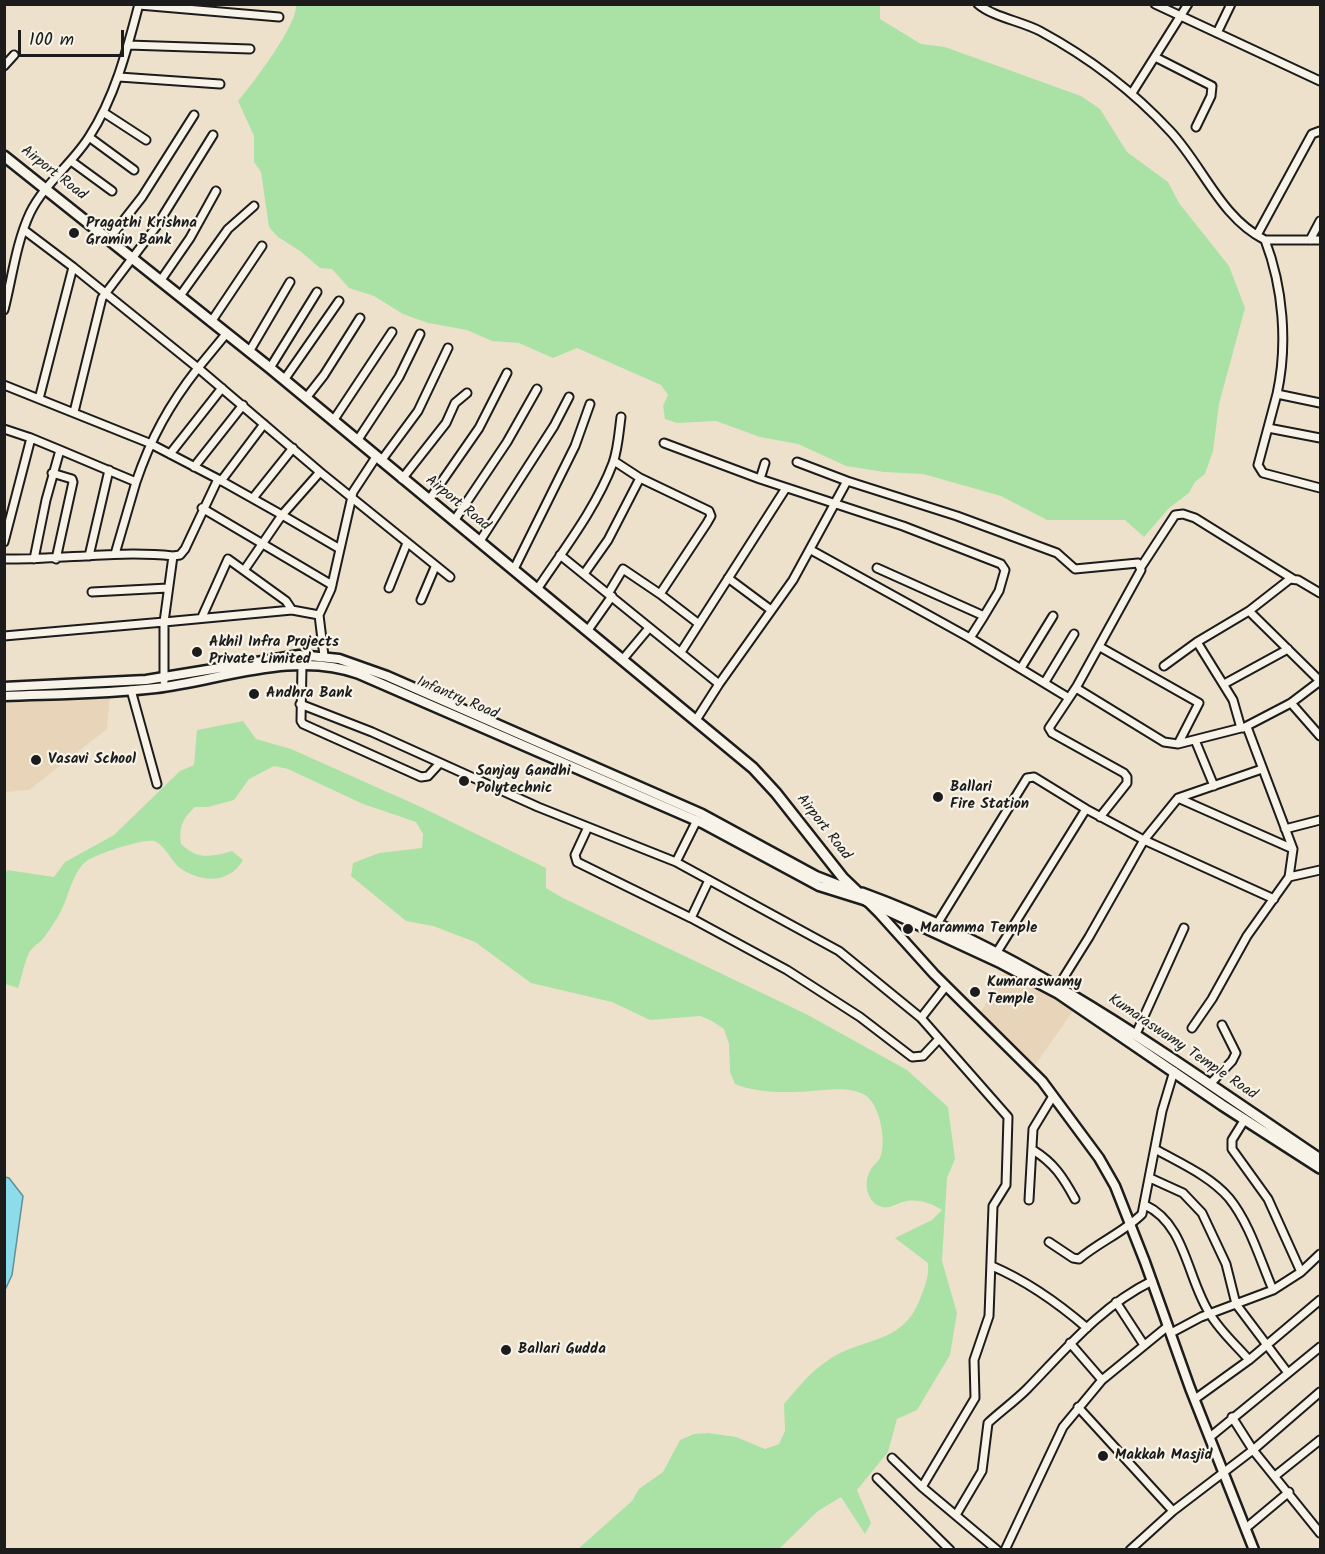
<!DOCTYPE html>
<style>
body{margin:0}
#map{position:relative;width:1325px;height:1554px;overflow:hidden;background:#eee1cc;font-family:Kalam,sans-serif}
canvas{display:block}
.frame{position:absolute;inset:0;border:6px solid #1c1c1c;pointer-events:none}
.scale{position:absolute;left:18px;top:30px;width:106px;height:27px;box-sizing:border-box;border:3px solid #1c1c1c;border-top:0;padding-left:8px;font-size:18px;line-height:21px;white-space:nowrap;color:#1c1c1c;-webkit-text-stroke:4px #f7f3e8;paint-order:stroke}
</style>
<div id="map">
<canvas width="1325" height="1554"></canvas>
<div class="frame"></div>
<div class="scale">100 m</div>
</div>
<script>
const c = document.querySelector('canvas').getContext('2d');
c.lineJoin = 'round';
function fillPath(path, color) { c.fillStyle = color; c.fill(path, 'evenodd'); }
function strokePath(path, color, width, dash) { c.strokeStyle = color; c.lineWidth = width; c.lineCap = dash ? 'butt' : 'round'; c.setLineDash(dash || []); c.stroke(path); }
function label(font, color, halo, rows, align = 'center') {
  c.font = font + ' Kalam,sans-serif'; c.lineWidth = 4.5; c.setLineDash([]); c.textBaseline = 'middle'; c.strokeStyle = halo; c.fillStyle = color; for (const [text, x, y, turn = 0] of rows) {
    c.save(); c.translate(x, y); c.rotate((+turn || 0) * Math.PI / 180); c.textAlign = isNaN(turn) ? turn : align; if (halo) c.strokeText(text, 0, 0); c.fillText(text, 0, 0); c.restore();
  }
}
fillPath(new Path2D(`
 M110,694L107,729L29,790L5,792V702Z
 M1006,970L1075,1008L1033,1068L980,1013Z`), '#e8d4b8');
fillPath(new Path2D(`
 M296,5H880V19L921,44L945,47L1081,96L1100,109L1127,152L1168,182L1179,203L1229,266L1245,308L1219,404L1213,451L1205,474L1195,482L1189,493L1169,508L1144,537L1125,520H1047L1001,496L923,474L884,472L846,466L798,444L760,437L716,421L677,423L665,419L663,406L668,395L661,385L577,348L553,358L519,343L492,341L467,330L428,323L403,314L374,296L349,288L332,269L320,268L300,251L278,237L269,227L261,172L254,162V136L238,101C252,85 298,24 296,5Z
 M243,721L256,739L291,749L421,807L546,868V888L563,898L806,1014L907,1070L948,1107L955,1159L947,1178L942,1261L957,1313L950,1355L917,1410L897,1419L888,1452L857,1490L871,1523L865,1534L841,1497L818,1511L779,1549H578L632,1501L639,1489L663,1472L680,1440L694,1434L708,1433L736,1437L765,1449L779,1444L785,1431L784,1404C797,1389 810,1372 827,1361C862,1336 902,1346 920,1299C925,1286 929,1277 928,1263L895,1238L932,1220L942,1210C931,1203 916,1198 903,1202C894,1204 888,1211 877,1205C865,1197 864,1180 871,1169C873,1165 878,1162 880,1158C887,1142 880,1104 865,1095C849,1086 828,1090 811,1091C790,1093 754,1093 735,1084L730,1072L729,1044L724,1029L712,1021L700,1016L650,1020L612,1002L531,983L475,942L433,926L406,921L351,876L353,863L379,853L422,848L423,834L416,822L363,804L288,769L274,766L249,779L234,800L208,807H195C182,819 179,827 181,844C198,860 210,857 232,851L243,860C230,883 204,883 183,870C171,863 167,846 154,841C144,838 97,854 88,860C72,871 69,897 60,913C55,922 48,932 42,940C38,944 32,947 29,953C24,963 22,977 18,988L5,984L4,876L7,870L54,877L65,862L114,835L180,771L194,765L197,730Z`), '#aae2a5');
const water = new Path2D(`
 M5,1177L9,1178L23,1196L12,1275L5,1290Z`);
fillPath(water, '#8ddceb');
strokePath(water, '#608f98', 1.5);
const minor = new Path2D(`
 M978,4C993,17 1021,21 1040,31C1088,57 1133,91 1170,131C1203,166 1220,217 1265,240
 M1155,4L1320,81
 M139,5L279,17
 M1217,33L1231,4
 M128,45L250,49
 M1155,57L1212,86L1211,96L1196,127
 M4,66L14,55
 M119,77L220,84
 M1132,93L1188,4
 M103,112L146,140
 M89,137L134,170
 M71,161L112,191
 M24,230L73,267L39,399
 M1257,235L1312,134L1320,131
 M109,239L142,197L194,115
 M1310,240L1320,221
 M73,267L198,368C169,405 151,438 136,482
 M161,280L190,238L216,191
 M180,296L228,229L254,206
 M4,310C12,279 16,243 30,213C44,184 72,164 89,137C115,97 127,50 139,4
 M211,322L262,246
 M226,334L198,368L320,472L450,577
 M249,352L290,282
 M270,368L317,292
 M284,380L339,301
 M4,385L149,443L218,479
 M1277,394C1288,344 1283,287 1265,240H1320
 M306,398L324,375L360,318
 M1320,403L1277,394L1258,465L1263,473L1320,488
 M74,412L102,298L156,227L213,135
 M333,421L392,332
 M1268,428L1320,438
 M4,429L31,438L4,542
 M31,438L60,450L46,500L34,559
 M357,441L399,377L420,334
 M664,443L760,479L765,463
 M60,450L136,482L115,554
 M170,454L222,388
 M381,461L418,411L448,348
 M614,461L640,478
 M797,462L847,481
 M194,467L243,405
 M52,473L72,479L73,482L56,559
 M402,479L446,423L455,403L467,393
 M760,479L903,526L1001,564L1005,570L999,591L984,616
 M221,481L264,424
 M253,498L293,448
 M429,500L479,428L507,373
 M202,508L332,585
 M454,521L507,442L537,389
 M480,541L554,426L569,397
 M811,550L970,638
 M560,555L719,684L696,720
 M89,556L109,470
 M173,556L180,555L185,549L218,479L282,515L320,472
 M4,559C61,560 117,550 173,556L164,622L292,610L319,615L324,656
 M1141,567L1175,515L1183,514L1195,518L1293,579
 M877,568L984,616L970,638L1069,698
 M245,569L282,515L340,549
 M514,569L575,446L590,404
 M584,574L608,540L640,478L709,511L711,516L707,523L660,594L623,569L608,594
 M728,578L771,610
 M389,588L407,543
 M538,588C564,549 596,508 613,463C618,449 619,432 621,417
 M92,592L168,588
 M660,594L699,624
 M421,600L435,567
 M1249,611L1290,579L1298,580L1320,593
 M319,615L331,589L353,492L376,457
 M202,617L228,559L286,601L292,610
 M588,630L612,596
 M4,636L164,622V681
 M681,652L786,488
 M299,655L302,665L301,721L303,724L421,777L428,776L439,764
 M623,659L649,628
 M1164,666L1197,642
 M1021,668L1053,616
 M1045,682L1074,634
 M719,684L793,580L847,481L957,516L1057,553L1075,569L1138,563L1141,570L1077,686L1049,728L1052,733L1124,773L1127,777V783L1100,817
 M1224,684L1288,649
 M1076,688L1164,742L1178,744L1199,703L1100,647
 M131,690L157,784
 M1291,703L1320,736
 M300,704L372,732L538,807L676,862L697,820
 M1247,727L1293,849
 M1243,728L1291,703L1320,681
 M1195,740L1214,786
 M1178,744L1241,728L1233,700L1197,642L1249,611L1320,681
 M1178,798L1262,769
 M588,827L575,855L577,862L691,918L787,970L860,1017L912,1057L923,1056L938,1040
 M1285,829L1320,820
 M676,862L839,951L921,1018L946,986
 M1289,877L1320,870
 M691,918L709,880
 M937,924L1027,778L1034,777L1086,809
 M997,952L1086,809L1144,840L1178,798L1293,849L1289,877L1247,936L1212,999L1192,1028
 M1059,985L1089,937L1144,840L1274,899
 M921,1018L1008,1117L1006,1185L993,1206L989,1316L974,1360L975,1398L922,1487L997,1550
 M1136,1034L1184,928
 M1210,1084L1232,1061L1236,1053L1222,1025
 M1245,1119L1232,1140V1149L1268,1199L1301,1272
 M1155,1149C1180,1163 1210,1176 1229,1198C1250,1224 1260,1260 1273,1290L1201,1317L1171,1333
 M1033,1150C1054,1163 1063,1177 1075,1199
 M1150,1178L1183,1193L1202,1213L1226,1264L1236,1304L1288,1373
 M1029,1200L1033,1129L1053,1096
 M1145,1205C1186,1224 1187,1279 1210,1314C1220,1331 1236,1345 1249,1360L1195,1399
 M1049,1242L1073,1258L1079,1259C1099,1242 1124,1232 1142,1214L1162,1111L1174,1071
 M992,1266C1027,1281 1058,1303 1087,1328
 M1273,1290L1301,1272L1320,1254
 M1116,1302L1144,1345
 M1070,1343L1102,1380
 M1249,1360L1320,1300
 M1078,1407L1173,1511L1253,1450L1320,1392
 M1232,1417L1253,1450L1320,1533
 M1210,1437L1320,1347
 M892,1458L922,1487
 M1275,1476L1320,1440
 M877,1478L950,1550
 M956,1515L982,1471L988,1423C1001,1411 1015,1401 1027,1389C1066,1349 1101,1306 1152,1281
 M1246,1528L1289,1492
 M1005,1550L1063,1427L1102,1380L1168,1326
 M1130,1550L1173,1511`);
const tertiary = new Path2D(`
 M4,687L146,680L299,655L339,659L387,676L702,814L816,876L857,892
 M4,696C55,694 106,694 156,688C221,680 295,650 359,674L702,823L819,886L867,901L880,914L934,974L1042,1081L1099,1158L1115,1186L1145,1262L1190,1388L1254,1550`);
const secondary = new Path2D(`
 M4,156L270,368L753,768L776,793L843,878L867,901L1001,963L1058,993L1222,1105L1320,1168
 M862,893C1030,954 1173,1060 1320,1159`);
strokePath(minor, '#1c1c1c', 11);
strokePath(tertiary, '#1c1c1c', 13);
strokePath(secondary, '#1c1c1c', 14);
strokePath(minor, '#f7f3e8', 7);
strokePath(tertiary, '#f7f3e8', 8);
strokePath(secondary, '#f7f3e8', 9);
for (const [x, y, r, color] of [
 [74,233,6,"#1c1c1c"],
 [197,652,6,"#1c1c1c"],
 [254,694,6,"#1c1c1c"],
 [36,760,6,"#1c1c1c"],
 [464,781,6,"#1c1c1c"],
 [938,797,6,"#1c1c1c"],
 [908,929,6,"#1c1c1c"],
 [975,992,6,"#1c1c1c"],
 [506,1350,6,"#1c1c1c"],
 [1103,1456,6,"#1c1c1c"]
]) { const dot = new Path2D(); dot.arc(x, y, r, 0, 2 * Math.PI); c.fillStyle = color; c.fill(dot); strokePath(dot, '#f7f3e8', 2); }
label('15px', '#1c1c1c', '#f7f3e8', [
 ["Airport Road",53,174,38],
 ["Airport Road",457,504,39],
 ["Infantry Road",457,699,23],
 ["Airport Road",823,828,52],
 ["Kumaraswamy Temple Road",1182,1048,34]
]);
label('bold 15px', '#1c1c1c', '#f7f3e8', [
 ["Pragathi Krishna",86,224],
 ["Gramin Bank",86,241],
 ["Akhil Infra Projects",209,643],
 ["Private Limited",209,660],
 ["Andhra Bank",266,694],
 ["Vasavi School",48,760],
 ["Sanjay Gandhi",476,772],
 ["Polytechnic",476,789],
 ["Ballari",950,788],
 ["Fire Station",950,805],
 ["Maramma Temple",920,929],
 ["Kumaraswamy",987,983],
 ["Temple",987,1000],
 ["Ballari Gudda",518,1350],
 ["Makkah Masjid",1115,1456]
], 'left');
</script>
